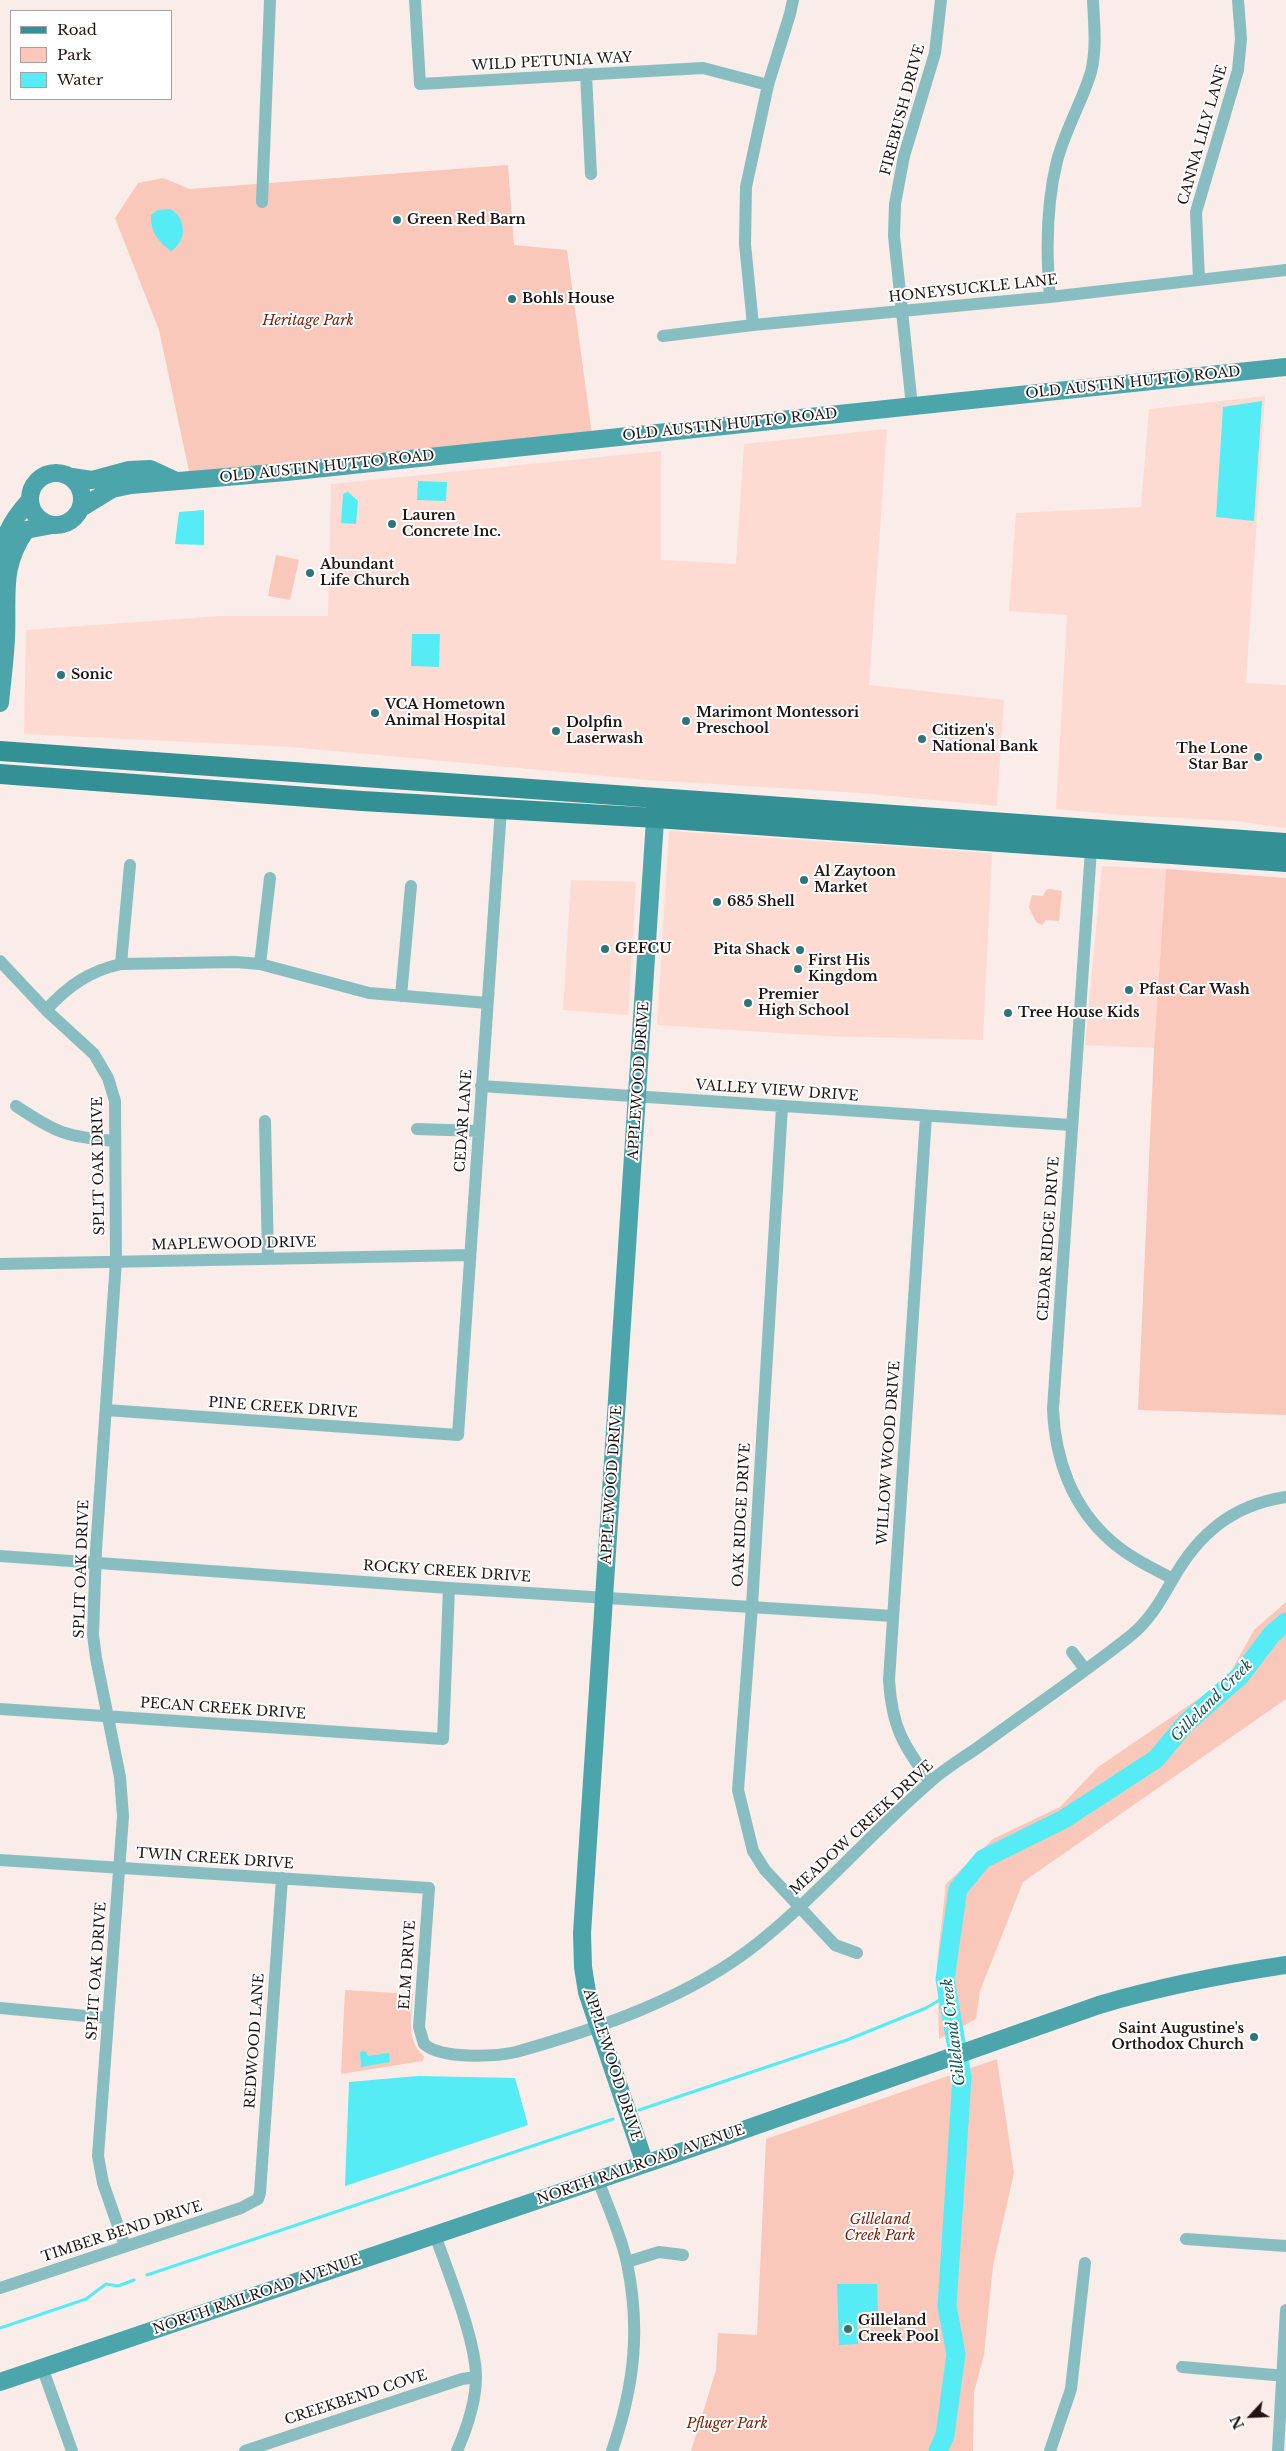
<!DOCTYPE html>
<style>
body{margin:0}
#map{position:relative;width:1286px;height:2451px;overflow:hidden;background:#faece8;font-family:"Libre Baskerville",serif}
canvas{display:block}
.legend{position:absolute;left:10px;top:10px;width:162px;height:90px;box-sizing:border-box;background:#fff;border:1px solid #a7a2a1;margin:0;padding:6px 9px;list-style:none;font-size:15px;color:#221613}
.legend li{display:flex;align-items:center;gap:10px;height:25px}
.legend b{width:25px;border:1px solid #a7a2a1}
.north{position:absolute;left:1226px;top:2391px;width:50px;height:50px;-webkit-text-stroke:4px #fff;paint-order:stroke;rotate:245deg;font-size:14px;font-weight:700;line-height:20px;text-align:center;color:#221613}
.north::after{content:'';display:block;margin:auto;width:18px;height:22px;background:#221613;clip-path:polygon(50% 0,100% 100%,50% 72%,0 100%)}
</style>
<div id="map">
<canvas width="1286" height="2451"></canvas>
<ul class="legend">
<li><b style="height:6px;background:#339095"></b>Road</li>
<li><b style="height:14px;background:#fac8bb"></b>Park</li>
<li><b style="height:14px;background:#55ecf5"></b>Water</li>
</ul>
<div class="north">N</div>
</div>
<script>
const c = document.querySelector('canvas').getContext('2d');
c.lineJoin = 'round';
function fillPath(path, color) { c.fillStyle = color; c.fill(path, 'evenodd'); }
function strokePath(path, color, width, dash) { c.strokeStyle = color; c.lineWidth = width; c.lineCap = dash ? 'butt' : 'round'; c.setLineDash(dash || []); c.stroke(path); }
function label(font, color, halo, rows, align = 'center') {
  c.font = font + ' "Libre Baskerville",serif'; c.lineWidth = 4; c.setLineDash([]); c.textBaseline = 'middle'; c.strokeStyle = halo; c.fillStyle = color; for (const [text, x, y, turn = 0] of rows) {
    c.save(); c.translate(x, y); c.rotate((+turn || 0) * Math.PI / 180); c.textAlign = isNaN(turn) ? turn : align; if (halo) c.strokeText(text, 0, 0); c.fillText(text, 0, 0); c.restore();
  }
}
fillPath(new Path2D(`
 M1265,396L1246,683L1286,685V828L1236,821L1121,815L1056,809L1067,615L1009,611L1016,513L1141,507L1149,409Z
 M887,429L869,685L1004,700L997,806L861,793L648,780L292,747L24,734L26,630L221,616H328L331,484L661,451V560L736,564L744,444Z
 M669,831L992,853L983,1040L826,1036L657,1025Z
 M1102,866L1166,869L1154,1048L1085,1045Z
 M571,880L636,882L628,1015L563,1010Z`), '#fedbd2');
fillPath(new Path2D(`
 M508,165L514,245L567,250L592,434L190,476L159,330L115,218L138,183L163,178L190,189Z
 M276,555L299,560L290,600L268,596Z
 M1166,869L1286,878V1415L1138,1410L1154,1048Z
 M1050,889L1062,891L1059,921L1046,920L1042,925L1036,922L1029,907L1032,895L1043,896L1046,890Z
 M1286,1602V1699L1023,1882L980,1991L976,2019L939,2039L937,1963L946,1884L993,1839L1060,1807L1098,1767L1226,1680L1254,1630Z
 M345,1990L413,1994C412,2016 405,2040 424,2056L423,2061L341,2074Z
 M997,2059L1014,2173L993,2266L984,2355L974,2392L973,2451H691L716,2370L718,2333L757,2335L766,2139Z`), '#fac8bb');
fillPath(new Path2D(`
 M170,209C186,217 188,241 171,251C158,242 150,231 151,215L158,210Z
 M1262,401L1254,521L1216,517L1223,407Z
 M418,481L447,482L446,501L417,500Z
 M348,492L358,501L356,524L341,523L343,494Z
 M204,510V545L175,544L179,512Z
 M412,634H440L439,667L411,666Z
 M365,2051L368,2056L389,2053L390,2062L361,2067L360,2052Z
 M418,2076L515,2078L528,2125L345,2186L349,2082Z
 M837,2284H877L878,2312L857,2313L858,2344L839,2345Z`), '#55ecf5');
strokePath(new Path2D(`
 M639,2110L847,2040L926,2008L948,1995
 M147,2275L613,2119
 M0,2328L86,2299L106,2284L118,2286L134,2280`), '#55ecf5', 3);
strokePath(new Path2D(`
 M938,2451L945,2435L956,2354L947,2306L962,2077L945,1979L958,1889L983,1859L1064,1819L1156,1759L1186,1723L1240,1676L1272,1634L1286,1622`), '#55ecf5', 19);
strokePath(new Path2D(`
 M415,0L420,84L703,68L768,85
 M586,74L591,174
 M262,202L270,0
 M1199,279L1196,212L1238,70L1241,39L1238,0
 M1050,297C1046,252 1046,205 1057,161C1065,130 1082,102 1091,72C1097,48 1094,24 1093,0
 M753,325L745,244L746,187L768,85L790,14L793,0
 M663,336L753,325L1050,297L1286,270
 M912,406L894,236L895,204L904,156L935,53L941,0
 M1091,849L1053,1409C1055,1459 1072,1507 1111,1541C1129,1557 1152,1568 1173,1579
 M0,961L46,1010L94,1054L108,1078L115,1101L116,1261L96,1550L93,1635L96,1658L120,1777L123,1816L98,2156L103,2183L125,2246
 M121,964L130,865
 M260,964L270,878
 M401,996L411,886
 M46,1010C68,986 89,971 121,964L236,962L260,964L369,993L487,1003
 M481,1086L1071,1125
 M16,1106C56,1133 67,1137 115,1141
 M782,1107L752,1606L738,1790L753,1851L765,1870L835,1945L857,1953
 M926,1116L889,1680C892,1728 903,1744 930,1782
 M265,1121L268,1258
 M417,1129L479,1131
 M0,1264L469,1255
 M106,1410L458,1435L501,809
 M0,1556L449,1588L893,1616
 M1072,1652L1085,1669
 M0,1709L443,1739L449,1588
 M0,1860L429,1888L419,2027L424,2044C441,2059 493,2057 516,2052C598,2029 691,1997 758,1943C819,1894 870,1834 929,1783C944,1769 963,1758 980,1746C1029,1710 1081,1675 1129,1637C1149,1622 1161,1600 1173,1579C1199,1533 1233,1505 1286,1497
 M0,2008L108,2018
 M598,2180C608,2207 621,2235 627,2263C641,2330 634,2387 612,2451
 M435,2235C448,2272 476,2340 476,2377C476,2403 467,2428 457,2451
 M1186,2239L1286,2246
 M627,2262L659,2252L683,2255
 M0,2288L241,2208L258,2199L260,2193L282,1878
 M42,2367L72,2451
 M1182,2367L1286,2376
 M245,2451L462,2379L476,2377
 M1050,2451L1071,2389L1085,2263
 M1278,2451L1286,2310`), '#88bec2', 12);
strokePath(new Path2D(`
 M30 499a26 26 0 1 1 52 0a26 26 0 1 1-52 0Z
 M72,477L92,480L129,470L150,469L174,480
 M81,508L112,489L131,485L286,472L1286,367
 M4,573C0,540 9,523 30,500
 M0,703C2,681 5,660 6,638C8,595 0,567 26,530L52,525
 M645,2164L587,1992L583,1967L582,1933L656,805
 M0,2382L692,2148L1099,2005C1163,1986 1220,1975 1286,1965`), '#4ca5ab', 18);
strokePath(new Path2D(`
 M0,751L1286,843
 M0,774L362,801L656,818L1286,862`), '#339095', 20);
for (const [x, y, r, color] of [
 [397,220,5,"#2c767a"],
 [512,299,5,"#2c767a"],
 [392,524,5,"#2c767a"],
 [310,573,5,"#2c767a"],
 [61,675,5,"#2c767a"],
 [375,713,5,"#2c767a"],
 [686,721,5,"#2c767a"],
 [556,731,5,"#2c767a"],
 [922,739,5,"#2c767a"],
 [1258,757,5,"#2c767a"],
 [804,880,5,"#2c767a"],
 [717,902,5,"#2c767a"],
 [605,949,5,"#2c767a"],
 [800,950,5,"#2c767a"],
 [798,969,5,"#2c767a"],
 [1129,990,5,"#2c767a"],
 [748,1003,5,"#2c767a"],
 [1008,1013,5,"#2c767a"],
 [1254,2037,5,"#2c767a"],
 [848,2329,5,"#2c767a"]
]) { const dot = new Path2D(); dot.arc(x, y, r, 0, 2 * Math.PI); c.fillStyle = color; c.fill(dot); strokePath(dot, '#fff', 2); }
label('14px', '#221613', '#fff', [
 ["WILD PETUNIA WAY",552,62,-3],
 ["FIREBUSH DRIVE",903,110,-75],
 ["CANNA LILY LANE",1203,135,-74],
 ["HONEYSUCKLE LANE",973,289,-6],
 ["OLD AUSTIN HUTTO ROAD",1133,383,-6],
 ["OLD AUSTIN HUTTO ROAD",730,425,-6],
 ["OLD AUSTIN HUTTO ROAD",327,467,-6],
 ["APPLEWOOD DRIVE",639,1081,-86],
 ["VALLEY VIEW DRIVE",777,1091,4],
 ["CEDAR LANE",464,1121,-86],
 ["SPLIT OAK DRIVE",99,1166,-91],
 ["CEDAR RIDGE DRIVE",1049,1239,-86],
 ["MAPLEWOOD DRIVE",234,1244,-1],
 ["PINE CREEK DRIVE",283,1408,4],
 ["WILLOW WOOD DRIVE",889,1453,-86],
 ["APPLEWOOD DRIVE",612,1485,-86],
 ["OAK RIDGE DRIVE",742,1515,-87],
 ["SPLIT OAK DRIVE",82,1569,-88],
 ["ROCKY CREEK DRIVE",447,1572,4],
 ["PECAN CREEK DRIVE",223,1709,4],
 ["MEADOW CREEK DRIVE",862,1828,-43],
 ["TWIN CREEK DRIVE",215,1859,4],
 ["ELM DRIVE",408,1965,-86],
 ["SPLIT OAK DRIVE",97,1971,-86],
 ["REDWOOD LANE",255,2041,-86],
 ["APPLEWOOD DRIVE",612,2065,72],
 ["NORTH RAILROAD AVENUE",641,2165,-19],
 ["TIMBER BEND DRIVE",122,2232,-18],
 ["NORTH RAILROAD AVENUE",257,2295,-19],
 ["CREEKBEND COVE",356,2398,-18]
]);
label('bold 14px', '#221613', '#fff', [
 ["Green Red Barn",407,220],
 ["Bohls House",522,299],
 ["Lauren",402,516],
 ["Concrete Inc.",402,532],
 ["Abundant",320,565],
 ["Life Church",320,581],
 ["Sonic",71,675],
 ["VCA Hometown",385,705],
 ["Animal Hospital",385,721],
 ["Marimont Montessori",696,713],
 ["Preschool",696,729],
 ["Dolpfin",566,723],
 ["Laserwash",566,739],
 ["Citizen's",932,731],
 ["National Bank",932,747],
 ["The Lone",1248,749,"right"],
 ["Star Bar",1248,765,"right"],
 ["Al Zaytoon",814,872],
 ["Market",814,888],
 ["685 Shell",727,902],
 ["GEFCU",615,949],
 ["Pita Shack",790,950,"right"],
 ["First His",808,961],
 ["Kingdom",808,977],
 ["Pfast Car Wash",1139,990],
 ["Premier",758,995],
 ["High School",758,1011],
 ["Tree House Kids",1018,1013],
 ["Saint Augustine's",1244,2029,"right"],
 ["Orthodox Church",1244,2045,"right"],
 ["Gilleland",858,2321],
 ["Creek Pool",858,2337]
], 'left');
label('italic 14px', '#731d05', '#fff', [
 ["Heritage Park",308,321],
 ["Gilleland",880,2220],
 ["Creek Park",880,2236],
 ["Pfluger Park",727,2424]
]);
label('italic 15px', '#145458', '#fff', [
 ["Gilleland Creek",1212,1701,-45],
 ["Gilleland Creek",954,2032,-97]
]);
</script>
